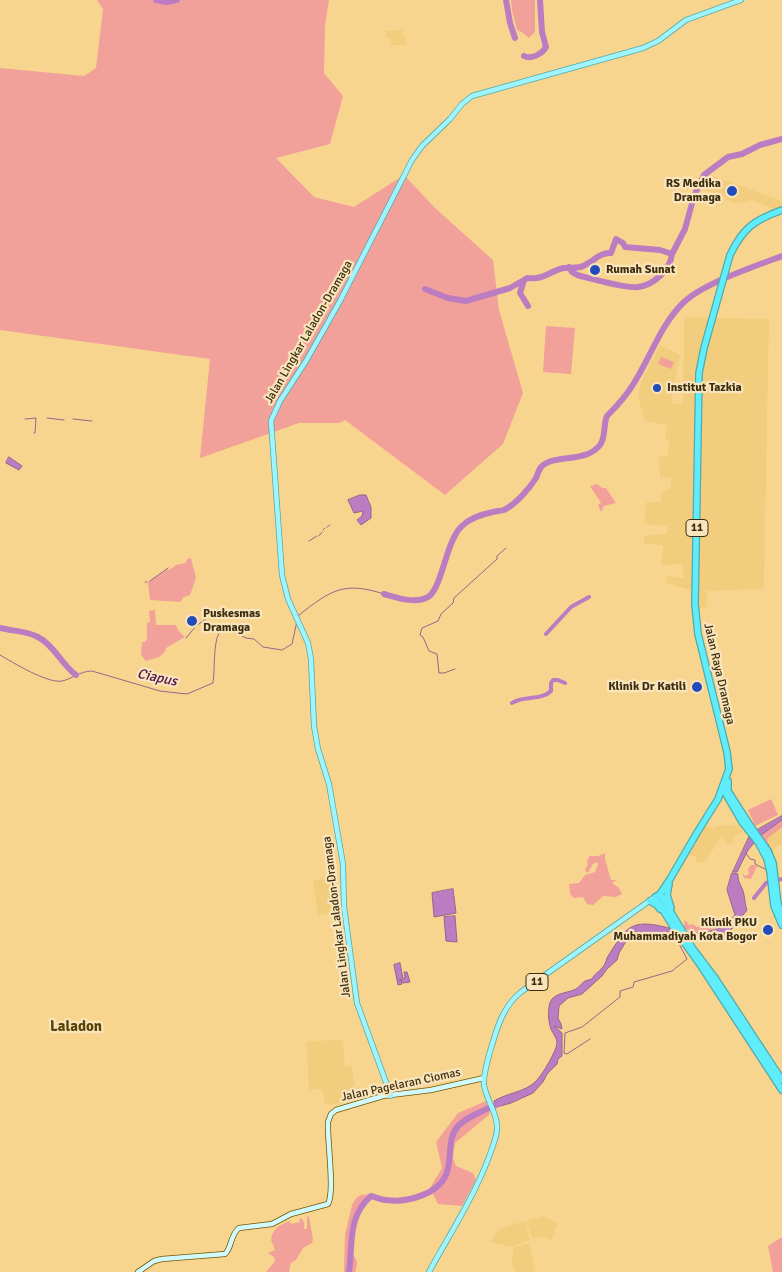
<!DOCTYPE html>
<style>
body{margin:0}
canvas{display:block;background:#f8d58e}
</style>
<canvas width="782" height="1272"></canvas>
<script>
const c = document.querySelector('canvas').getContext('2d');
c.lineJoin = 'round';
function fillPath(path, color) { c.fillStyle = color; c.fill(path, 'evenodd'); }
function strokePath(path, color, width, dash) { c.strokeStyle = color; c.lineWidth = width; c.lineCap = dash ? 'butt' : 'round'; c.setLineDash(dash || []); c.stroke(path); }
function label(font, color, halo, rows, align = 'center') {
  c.font = font + ' Signika,sans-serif'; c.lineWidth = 4.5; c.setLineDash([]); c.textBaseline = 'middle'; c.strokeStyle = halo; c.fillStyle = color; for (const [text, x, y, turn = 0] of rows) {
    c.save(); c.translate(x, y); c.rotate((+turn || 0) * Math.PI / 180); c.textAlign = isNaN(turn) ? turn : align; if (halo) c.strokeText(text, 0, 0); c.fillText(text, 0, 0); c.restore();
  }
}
fillPath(new Path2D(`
 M402,30L403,36L406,38V45H391V39L386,38V31Z
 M708,174L782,201V209H775L751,200L740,203H733L718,195L701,189Z
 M684,317L769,319L764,589L707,591V607L697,608V592L667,583L666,576L684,578L682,564L661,565L663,545L644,544V535L667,534V526L644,524L646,502H659L661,500L662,492L671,488V477L660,479V471L659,470V457L668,456L669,441L665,440L667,425L645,421L638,398L641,382L660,345L680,355L672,394L673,404H683Z
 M782,820V844L777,846L772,852L760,836Z
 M738,824L743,831L732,838L734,841L729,845L721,837L706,861L696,863L695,856L689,854L706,825L711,829L718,826L729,825L735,826Z
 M326,876L327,883L332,882V900L337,912L318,915L313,881Z
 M343,1040L345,1067L352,1066L356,1098L336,1104L325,1105L322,1089L310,1090L308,1083L307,1041Z
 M543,1216L558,1223L551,1240L543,1237L532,1239L526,1221Z
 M525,1221L530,1240L510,1247L490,1242L500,1228Z
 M529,1243L535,1272H515L512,1262L513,1248Z`), '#f3cd7e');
fillPath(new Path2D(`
 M97,0H329L325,26L324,73L343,96L330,144L276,158L314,197L354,207L404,175L435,208L493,260L499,310L523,393L503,444L445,495L345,420L339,423H299L200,458L210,359L0,330V68L84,76L96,68L103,9Z
 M511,0H535V32L529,38L523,33L517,30L512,10Z
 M546,326L575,328L571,374L543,372Z
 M661,357L674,362L671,369L658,364Z
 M597,484L602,488H606L616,503L604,506L601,512L598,505L601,503L590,486Z
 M191,558L196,578L190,595L184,597L180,602L150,600L148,582L168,569L169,570L176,565L186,563L187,559Z
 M155,610L156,625H176L178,630L185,637L166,648L165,652L159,657L146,661L141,655L142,642H145L147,639V623L150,622L149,611Z
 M771,799L778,815L755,826L748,810Z
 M782,821V827L767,839L768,843L766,844L761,836L766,830Z
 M605,853V859L611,880H617L612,883L619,888L622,894L616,897L603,896L593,905L587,904L583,897L574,898L570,894L569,884L579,883L585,875L595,872L598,864L596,862L593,864L588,873L586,872L585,869L588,865L587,860L590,856H598Z
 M751,865H755L758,868H756L751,879L744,878L742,873L745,876L749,874L748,869Z
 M685,920L689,925L693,924L697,927L708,923H715L718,926L712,931C703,932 688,933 682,927L685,924L684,921Z
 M486,1101L490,1114L455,1143L453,1158L456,1166L473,1173L476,1180L462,1206L438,1204L430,1188L442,1168L436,1142L458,1113Z
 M427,1190L430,1194C417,1201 400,1205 385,1202C380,1201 376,1198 370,1200C365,1201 360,1209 358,1214C353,1223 348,1237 350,1247C352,1258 361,1258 355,1272H344L345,1235L352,1205L356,1198L361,1195L370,1194L391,1199H401Z
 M307,1216L309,1217L313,1239L312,1243L303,1248L296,1260L291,1263L289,1272H266L275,1261L274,1257L268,1253L275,1250L271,1240C272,1229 280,1224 290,1221L291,1224L300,1222L299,1220L301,1218L304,1222V1229H307Z
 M782,1237V1272H773L768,1246Z`), '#f2a09a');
const water = new Path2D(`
 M9,457L22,466L19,470L6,463Z
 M360,495H366L371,507V518L361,525L357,520L362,516L363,511L354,513L348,500Z
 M782,816V820L761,835L757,830Z
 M749,837L754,843L748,850L737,872H733Z
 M732,873L738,874C737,882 743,887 744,895C745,901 745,904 747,910L730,931L733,936C725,939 718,937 710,938C700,939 691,944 680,942C665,940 650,932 635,932L625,943L619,953L617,960L606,970L602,976L582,994L568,998L559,1006L558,1018L561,1024L562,1029L554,1026L562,1033V1056L558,1059L557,1064L547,1074L543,1082L533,1093L511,1103L497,1107L494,1101C507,1093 525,1092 535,1082C542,1076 557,1050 557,1043C557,1038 553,1034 551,1029C548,1022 547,1005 552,999C559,992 568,993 576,989C579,987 582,983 585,981C587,980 590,980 592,979C594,974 599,972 602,968C605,965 606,961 607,958C611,951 622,934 627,930C654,908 698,957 735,915L727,890Z
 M453,889L456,913L434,917L432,893Z
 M455,916L457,942L446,941L444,917Z
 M400,963L403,979L405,978L404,972H407L410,982L403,983L401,979L399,980H401L402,984L398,985L394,965Z`);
fillPath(water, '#bc7cc1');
strokePath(water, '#95658c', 1);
strokePath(new Path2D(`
 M47,418L64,420
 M25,419L36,418L35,433H34
 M73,419L92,421
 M327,527L330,525
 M323,530L325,528
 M319,536L322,532
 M309,541L317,536
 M150,581L168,568
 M145,582H147
 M298,617L299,615C331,590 344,581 384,594
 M186,638L196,626L206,619
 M0,655C12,662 48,684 62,681C72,679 80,671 92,671L160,691L187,694L213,683C215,670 213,640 220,632L230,630L246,638L254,639L263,647L282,650L292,644L297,621
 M455,669L444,673H439L437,654L429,651L423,637L420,635L422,628L438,621L441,614L453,603L454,598L497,559V556L506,548
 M768,844L770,848
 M771,849L776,862L778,880
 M746,853L750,859L755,860V864L767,870L768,882
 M590,1039L567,1054L564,1053L565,1033L582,1027L620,997V991L633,987L634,982L672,971L687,959L678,942`), '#95658c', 1);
strokePath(new Path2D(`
 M546,634L571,607L589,597
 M512,703C523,695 541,701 551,691V683L553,680H558L565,683
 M778,880L782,879
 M754,898L766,883L772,881`), '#bc7cc1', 4);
strokePath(new Path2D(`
 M156,0L167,2L177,0
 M506,0L510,23L515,38
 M524,56C531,60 542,54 546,47L542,32L540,0
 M569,267L572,272L577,275C589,278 628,289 638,287C654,285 670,270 672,254
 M425,289L448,298L466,301L510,288L524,280
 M528,306L520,293L524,280L527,278C545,280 549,271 564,268C571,267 577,269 583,266C593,262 600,252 611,253L616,239L623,243L625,247L660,250L672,254L685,229L694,196L704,175L728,157L742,154L760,145L782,139
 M384,594C398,598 415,604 428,597C442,589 446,540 462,526C470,518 483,514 493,512C496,511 501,511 504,510C516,504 529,489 536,478C537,475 539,470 541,467C555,453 585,464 600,445C606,437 603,425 607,416C617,406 627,395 634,383C651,356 661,324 684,302C704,283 756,266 782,256
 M0,628C12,631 27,631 38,637C54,645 62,665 76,675
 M349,1272C353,1244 347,1217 371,1196C376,1197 381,1200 386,1200C406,1203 437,1195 446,1175C453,1159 446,1140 458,1126C469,1115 488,1109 502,1102`), '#bc7cc1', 6);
const secondary = new Path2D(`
 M138,1272L154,1261L162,1259L225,1254C232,1248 230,1235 239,1228L272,1224L291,1214L328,1204C335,1191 327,1141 328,1122L331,1114L336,1110L383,1096L431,1090L484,1078`);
const primary = new Path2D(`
 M391,1096L357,1003L344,907L343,864L329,784L318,749L314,726L311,659L308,643L288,599L282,575L271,421L280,401L306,361L340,301L412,160L422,146L450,119L462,104L472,96L643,48L658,41L686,20L741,0
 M429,1272C453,1228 482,1185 496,1136C501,1117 487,1103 484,1085C483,1076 487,1064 489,1055C496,1032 501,1008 521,992L652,899`);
const highway = new Path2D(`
 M782,210C754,220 743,228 730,255L704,348L699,373L695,604L698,634L727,752L729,769L718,799L698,831L670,879L660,894L655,897L674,928L701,966L782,1090
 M728,781V791L749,824L768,851L773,863L778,904L782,915
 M723,789L742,822L758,842L767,859L770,872L774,906L782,925
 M669,884L667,895L671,908
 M660,894L693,949L715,978L782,1080
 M650,901L657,905L660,909`);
strokePath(secondary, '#735400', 6);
strokePath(primary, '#52aaa9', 6);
strokePath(highway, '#52aaa9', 8);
strokePath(secondary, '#cffafe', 4.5);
strokePath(primary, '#9ff4fd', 4.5);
strokePath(highway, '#5fedfb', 5.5);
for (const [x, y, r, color] of [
 [732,191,6,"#224cba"],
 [595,270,6,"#224cba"],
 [657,388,5,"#224cba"],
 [192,621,6,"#224cba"],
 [697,687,6,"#224cba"],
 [768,930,6,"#224cba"]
]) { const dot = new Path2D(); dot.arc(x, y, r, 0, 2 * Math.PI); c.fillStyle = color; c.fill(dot); strokePath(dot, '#f9e4bb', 2); }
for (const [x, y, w] of [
 [697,528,22],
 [537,982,22]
]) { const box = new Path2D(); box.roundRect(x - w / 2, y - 8.5, w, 17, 4); c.fillStyle = '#f9e4bb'; c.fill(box); strokePath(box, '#3b2e10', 1); }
label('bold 11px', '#3b2e10', null, [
 ["11",697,528],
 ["11",537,982]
]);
label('bold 12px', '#3b2e10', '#f9e4bb', [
 ["RS Medika",721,184],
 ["Dramaga",721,198],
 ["Rumah Sunat",606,270,"left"],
 ["Institut Tazkia",667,388,"left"],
 ["Puskesmas",203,614,"left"],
 ["Dramaga",203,628,"left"],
 ["Klinik Dr Katili",686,687],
 ["Klinik PKU",757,923],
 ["Muhammadiyah Kota Bogor",757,937]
], 'right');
label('12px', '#3b2e10', '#f9e4bb', [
 ["Jalan Lingkar Laladon-Dramaga",309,332,-60],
 ["Jalan Raya Dramaga",719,674,77],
 ["Jalan Lingkar Laladon-Dramaga",337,917,-97],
 ["Jalan Pagelaran Ciomas",401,1085,-12]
]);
label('italic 14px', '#4b1051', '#f9e4bb', [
 ["Ciapus",157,678,12]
]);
label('bold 15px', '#594205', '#f9e4bb', [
 ["Laladon",76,1027]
]);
</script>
